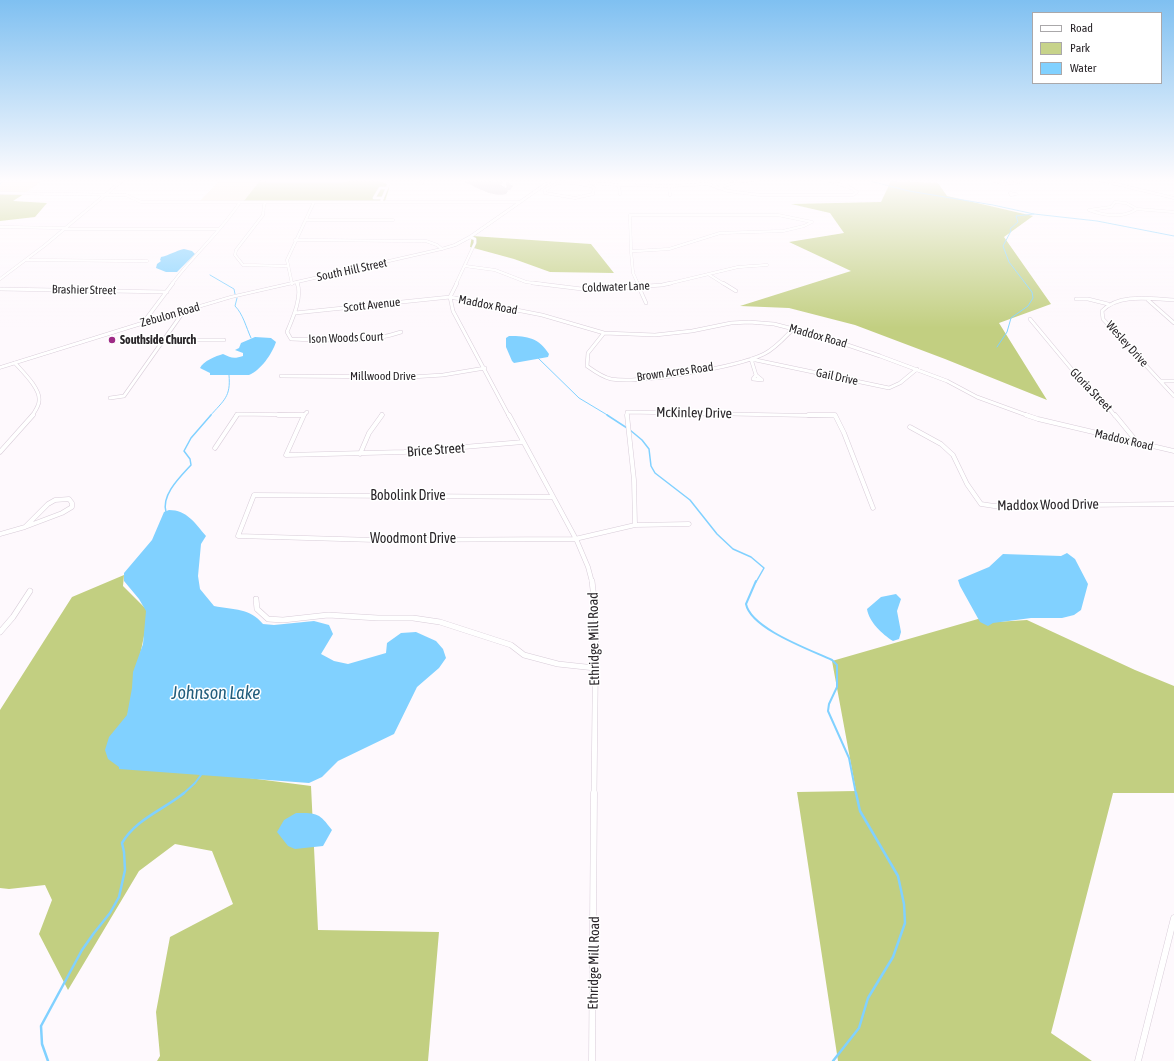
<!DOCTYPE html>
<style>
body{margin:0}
#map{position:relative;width:1174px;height:1061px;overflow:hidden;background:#fef9fd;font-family:"Asap Condensed",sans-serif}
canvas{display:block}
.legend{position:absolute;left:1032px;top:12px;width:130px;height:72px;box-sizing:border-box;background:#fff;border:1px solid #aaa8aa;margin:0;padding:5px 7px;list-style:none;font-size:12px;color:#2a262a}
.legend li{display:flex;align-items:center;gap:8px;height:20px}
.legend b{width:20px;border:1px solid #aaa8aa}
</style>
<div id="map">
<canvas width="1174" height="1061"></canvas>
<ul class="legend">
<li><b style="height:5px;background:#fff"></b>Road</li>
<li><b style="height:11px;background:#c7d38a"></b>Park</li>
<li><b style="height:11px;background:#81d1ff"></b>Water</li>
</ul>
</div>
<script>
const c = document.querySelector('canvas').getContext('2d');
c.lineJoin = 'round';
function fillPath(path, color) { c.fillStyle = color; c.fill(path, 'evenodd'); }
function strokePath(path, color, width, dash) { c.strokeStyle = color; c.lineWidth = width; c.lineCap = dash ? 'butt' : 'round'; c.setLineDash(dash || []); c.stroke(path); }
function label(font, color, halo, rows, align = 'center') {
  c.font = font + ' "Asap Condensed",sans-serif'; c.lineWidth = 3; c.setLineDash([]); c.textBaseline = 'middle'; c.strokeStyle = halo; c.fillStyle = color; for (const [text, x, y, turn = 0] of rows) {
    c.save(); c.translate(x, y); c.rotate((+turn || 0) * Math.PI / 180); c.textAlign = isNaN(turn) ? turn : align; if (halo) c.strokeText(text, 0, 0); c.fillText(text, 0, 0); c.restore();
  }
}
fillPath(new Path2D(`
 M27,179H44L24,194L0,193V182H20Z
 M221,179H262L243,202H199Z`), '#f9f0da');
fillPath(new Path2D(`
 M357,179H375L388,182L389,189L385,201L243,202L259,182H344Z`), '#c7d38a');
fillPath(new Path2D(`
 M891,181L938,183L947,196L1033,216L1004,237L1051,304L999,323L1047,400L945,359L855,325L789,308L740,306L851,271L789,242L844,233L830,213L791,204L881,202Z
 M0,193L24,194L13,201L47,203L35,217L0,221Z
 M472,236L591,244L614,273L550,272L514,259L470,247Z
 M124,575L123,586L149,612L118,761L311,786L318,930L439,932L428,1061H157L160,1056L156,1012L170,937L233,904L212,851L175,844L139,871L68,990L39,934L52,900L45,885L9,889L0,888V710L72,597Z
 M978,619L996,622L1027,620L1135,670L1174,686V793H1113L1051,1033L1092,1061H838L797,792L856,791L832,661Z`), '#c2cf81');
fillPath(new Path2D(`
 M184,249L192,251L195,254L177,272H166L156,268L157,264L161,261L160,260L161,257C170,255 175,251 184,249Z
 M509,336C528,336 539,338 549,354L548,357L514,363L512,361L506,347V338Z
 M255,337L271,338L276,342C272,354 261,370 249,375H210V373L200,368C203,361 216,356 223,354C231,358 234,359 243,356V353L235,350L239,348L241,343Z
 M169,510C187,510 195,523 206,536L201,544L198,576L200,589L214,606C234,610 250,608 263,624L274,625L314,621L329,625L333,634L321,654L334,661L348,664L386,653L387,643L401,633L416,632L436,641L443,649L446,658L439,668L417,687L394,734L338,761L322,777L309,783L119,769V767L108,759L105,750L109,737L127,715L132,688L133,672L143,644L146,611L139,599L124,581V573L152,540L164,512Z
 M1067,553L1075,559L1088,584L1081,610L1074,615L1062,618H1031L993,623L988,626L980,622L960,586L958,580L989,567L1003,554L1061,556Z
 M896,594L901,599L897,611L901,632L899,639L893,641C882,634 869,622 867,609L881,597Z
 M296,813C318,813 319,813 332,830L323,846L295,849L288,846L277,832L284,820Z`), '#81d1ff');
strokePath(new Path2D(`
 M862,179L909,191L993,205L1034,214L1097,221L1174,236
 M0,184L2,182
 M210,275L234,289L235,294
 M237,298L235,306C243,314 246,327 251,338
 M997,347L1007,332L1011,318L1028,306L1033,298L1032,292L1009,262L1003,246L1011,231L1010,229L1018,222L1016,216L1034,214
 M538,358L579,398L609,416
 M210,416C224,400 231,397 229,375`), '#81d1ff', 1);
strokePath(new Path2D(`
 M607,415L627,428
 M630,430L642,440L649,449L651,466L655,473L690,500L717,534L733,549L751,557L764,568L756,582
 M166,512C161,495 180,477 191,465L190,459L184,451L191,438L211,415`), '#81d1ff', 1.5);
strokePath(new Path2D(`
 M756,581L746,604C751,629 811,650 832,660L837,665V687L829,704L828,711L849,758L856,794
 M183,794L195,783L201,775`), '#81d1ff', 2);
strokePath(new Path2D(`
 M48,1061L42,1044L41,1026L82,950L94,933L110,913L119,897L125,870L124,852L122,843C136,819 163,810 184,793
 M833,1061L859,1028L868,998L893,957L905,923L904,904L898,876L860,811L856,793`), '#81d1ff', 2.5);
fillPath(new Path2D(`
 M501,180L503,181V183L486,188L483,186Z
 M508,182L513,186L510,190L498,192V190L506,188L507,186L505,184Z`), '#cdc8cc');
fillPath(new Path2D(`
 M462,179C476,179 500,179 508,191L506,194C493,198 477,187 464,182Z`), '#cdc8cc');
const minorFar4 = new Path2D(`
 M264,179L267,181H343L351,179
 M378,179L389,183L381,202
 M413,179L422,183
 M567,179L577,182L619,185L669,186L708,184L728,191L760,195H853L857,192L851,188L824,179
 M989,179L1004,184L1020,182L1021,179
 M1095,179L1174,198
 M566,182L591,186L594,188L593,194L575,198L545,193V190L557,183Z
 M619,185L620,194
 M669,186L670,195
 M718,188L738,182L759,179
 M0,193L126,195L141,202H520
 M1010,193L1016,194L1011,195Z
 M383,198H374L380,188H387
 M266,202L264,205L263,215L236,250L235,255L243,265L288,266
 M1115,202L1126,203L1137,209C1122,219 1105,216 1089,210L1111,207Z
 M1137,209L1174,212
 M630,215H778L812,222L804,226L783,231L720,233L669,249L636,251H631Z
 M306,220H393
 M0,227L66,228
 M65,229H219
 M295,240L426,241L437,245L442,249
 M631,251L633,273L638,284
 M27,260L147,261
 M465,266L495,270L526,282L541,284
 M708,274L724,284
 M0,279L44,246L124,179
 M297,282L298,284
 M172,284C193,255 221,232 240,202
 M292,284L287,260L314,202
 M456,284L475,243V239L470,237
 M667,284L738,267L767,265`);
const minorFar3 = new Path2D(`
 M297,283C303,296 292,320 287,332L291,339C327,340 366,344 401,332
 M457,283L450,297L453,311L509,416
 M533,283L590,290L662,285L671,283
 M637,283L646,303
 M723,283L736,291
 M0,289L167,292
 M1076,299H1088L1108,304
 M1148,300L1174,323
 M1174,300C1152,299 1119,293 1102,311L1103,319L1174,396
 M295,313L450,297L542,315L604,333L655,335L692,331L731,323L749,322L774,324L821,336L880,356L947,381L977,397L1029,416
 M1030,319L1084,384L1101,398L1115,416
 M143,323L173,283
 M604,333L588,353L587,366C594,371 602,377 611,379C640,384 737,367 764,354C776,348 785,337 794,328
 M163,340H224
 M15,363C22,371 41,389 39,401C39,406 35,411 32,416
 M756,375L762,380L753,379Z
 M756,375L751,359L889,388L900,383L917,369
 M281,376L411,377L443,375L485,368
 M1161,381H1174
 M110,398L124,396L184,311
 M236,416L237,414L303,415
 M303,416L307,412
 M381,416L382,414
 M627,416V412L835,416`);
const minorFar2 = new Path2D(`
 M278,415H303
 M304,415L286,455L404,452L523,442
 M509,415L577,541L588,567L592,582
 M627,415L634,480L635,525
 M808,415H835L844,433L873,508
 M1026,415L1038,419L1174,451
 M1115,415L1137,442
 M910,427L941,444L953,455L967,484L981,504L994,506L1174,504
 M215,448L237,415
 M0,452L33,415
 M360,454L369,433L382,415
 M553,497L254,495L238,536L375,540L575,539L635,525L689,524
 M69,499L72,503V507L62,513L25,527L48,504L55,500Z
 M0,534L25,527`);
const minorFar1 = new Path2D(`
 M592,581L596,616L594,794
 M256,599L257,609L268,619L283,620L328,615L378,618H413L440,622L511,645L524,655L558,664L595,668
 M0,632L13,617L30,591`);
const minor = new Path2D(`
 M592,1061L594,793
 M1138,1061L1174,918`);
const primary = new Path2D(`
 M551,179H555L471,238L456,246L442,250L232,298L145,324L0,369V366L141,322L230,296L441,248L454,244L469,236Z`);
strokePath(minorFar4, '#d8ccd8', 3);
strokePath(minorFar3, '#d8ccd8', 4);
strokePath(minorFar2, '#d8ccd8', 5);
strokePath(minorFar1, '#d8ccd8', 6);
strokePath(minor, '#d8ccd8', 7);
strokePath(primary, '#d8ccd8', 1);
strokePath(minorFar4, '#fff', 2.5);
strokePath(minorFar3, '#fff', 3);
strokePath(minorFar2, '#fff', 4);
strokePath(minorFar1, '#fff', 5);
strokePath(minor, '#fff', 6);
fillPath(primary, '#fff');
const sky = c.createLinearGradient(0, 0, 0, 328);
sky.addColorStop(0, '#7fc0f1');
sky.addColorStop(0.55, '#fffcfe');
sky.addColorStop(1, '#fffcfe00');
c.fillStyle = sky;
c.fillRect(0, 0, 1174, 328);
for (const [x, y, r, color] of [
 [112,340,4,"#9e2a86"]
]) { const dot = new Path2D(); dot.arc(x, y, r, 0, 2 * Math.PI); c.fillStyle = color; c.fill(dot); strokePath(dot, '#fff', 1.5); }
label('12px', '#2a262a', '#fff', [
 ["South Hill Street",352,270,-12],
 ["Coldwater Lane",616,287,-2],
 ["Brashier Street",84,290,1],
 ["Scott Avenue",372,305,-6],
 ["Maddox Road",488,305,11],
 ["Zebulon Road",170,315,-16],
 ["Maddox Road",818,336,16],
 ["Ison Woods Court",346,338,-2],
 ["Wesley Drive",1127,344,48],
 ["Brown Acres Road",675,372,-8],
 ["Millwood Drive",383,376],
 ["Gail Drive",837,377,12],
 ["Gloria Street",1091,390,46],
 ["Maddox Road",1124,440,13]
]);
label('bold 12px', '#2a262a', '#fff', [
 ["Southside Church",120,340]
], 'left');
label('14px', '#2a262a', '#fff', [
 ["McKinley Drive",694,413,1],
 ["Brice Street",436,450,-4],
 ["Bobolink Drive",408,496],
 ["Maddox Wood Drive",1048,505,-1],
 ["Woodmont Drive",413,539],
 ["Ethridge Mill Road",594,639,-91],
 ["Ethridge Mill Road",594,963,-89]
]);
label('italic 18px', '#215d7c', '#fff', [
 ["Johnson Lake",216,693]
]);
</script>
